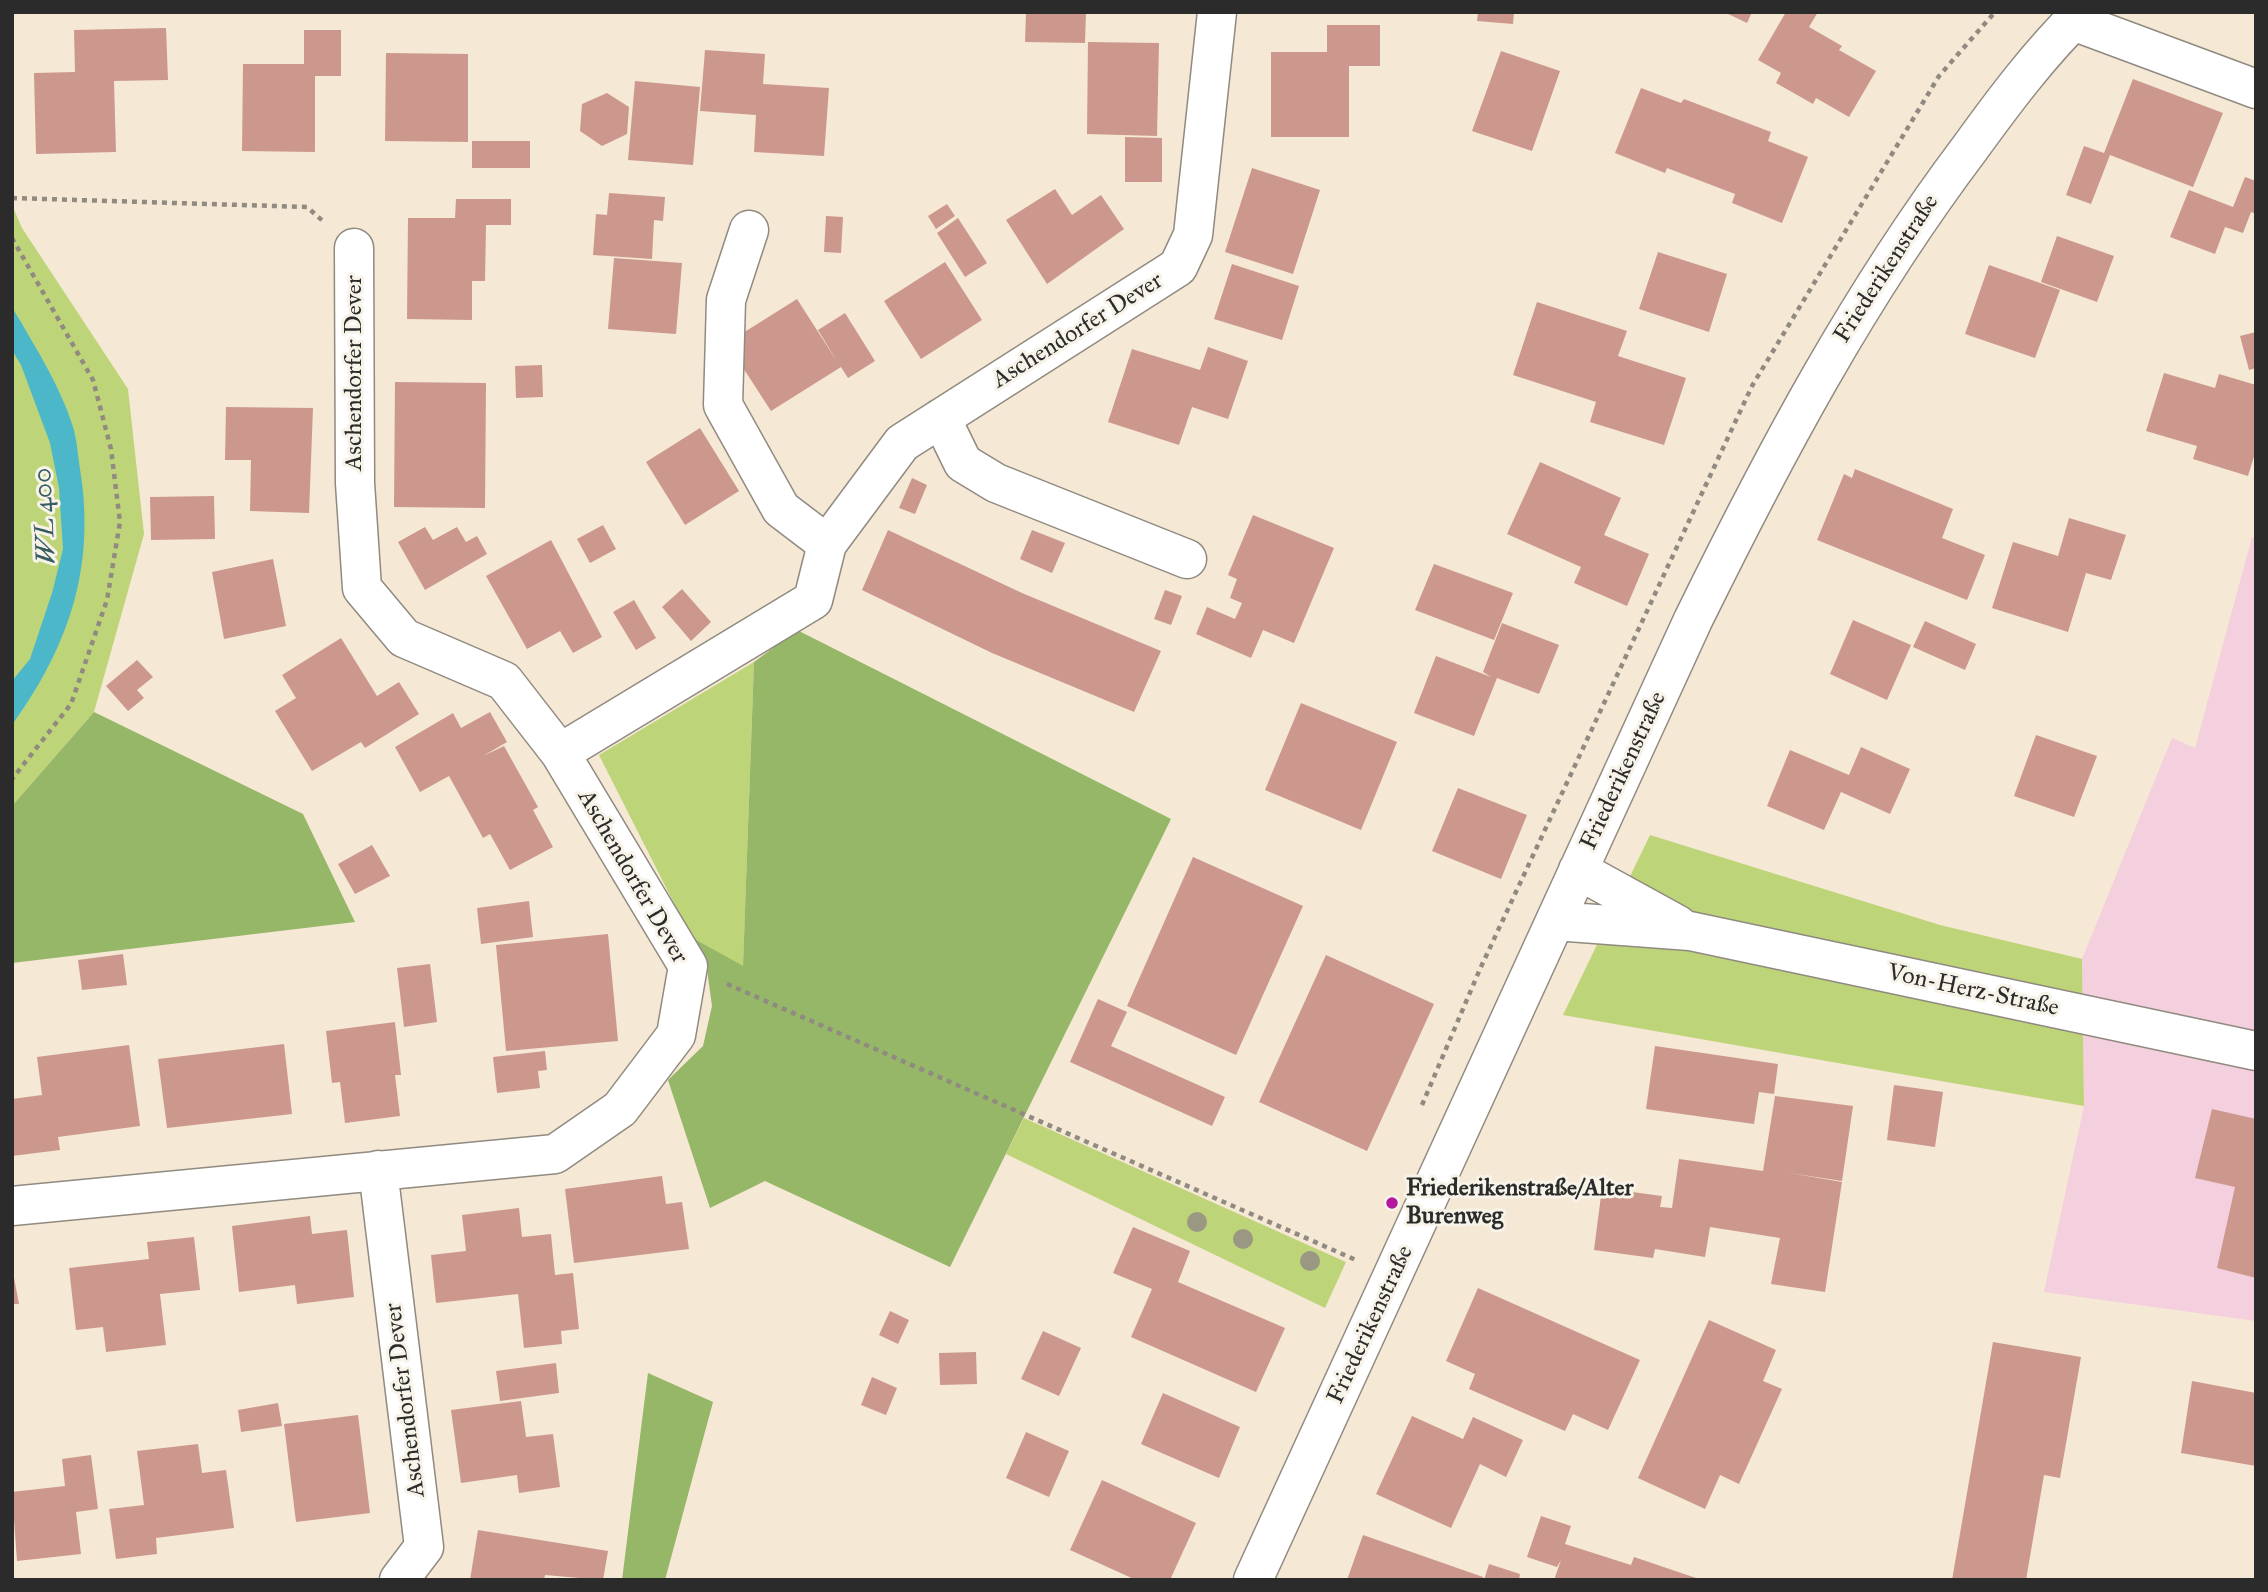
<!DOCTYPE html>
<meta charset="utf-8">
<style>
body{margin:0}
#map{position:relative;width:2268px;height:1592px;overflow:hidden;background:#f5e8d5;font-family:"IM FELL Great Primer",serif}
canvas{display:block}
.frame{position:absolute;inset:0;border:14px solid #2b2b2b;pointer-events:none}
</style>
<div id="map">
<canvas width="2268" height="1592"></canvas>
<div class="frame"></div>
</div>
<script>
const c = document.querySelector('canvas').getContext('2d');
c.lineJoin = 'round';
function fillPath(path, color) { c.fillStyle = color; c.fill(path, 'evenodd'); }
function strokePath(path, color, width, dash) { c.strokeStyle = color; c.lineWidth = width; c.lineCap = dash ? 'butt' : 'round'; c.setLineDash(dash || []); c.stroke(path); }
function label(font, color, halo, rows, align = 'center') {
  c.font = font + ' "IM FELL Great Primer",serif'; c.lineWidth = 6; c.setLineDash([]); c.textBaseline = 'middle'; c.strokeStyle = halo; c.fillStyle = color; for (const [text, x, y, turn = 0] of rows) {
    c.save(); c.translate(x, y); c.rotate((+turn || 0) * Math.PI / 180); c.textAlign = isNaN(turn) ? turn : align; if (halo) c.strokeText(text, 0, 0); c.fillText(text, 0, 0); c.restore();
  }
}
fillPath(new Path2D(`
 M2252,537L2256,538V1321L2044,1292L2084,1106L2082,959L2172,738L2195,748Z`), '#f4cfdd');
fillPath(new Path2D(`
 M12,205L22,228L128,389L144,534L94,712L12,806Z
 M754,662L743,967L691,937L599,755Z
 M1650,835L1940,925L2082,959L2084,1106L1563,1015Z
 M1024,1118L1346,1262L1325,1308L1006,1154Z`), '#bed478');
fillPath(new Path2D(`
 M797,630L1171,819L950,1267L765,1181L710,1208L668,1080L703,1046L712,1006L706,962L691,937L743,966L754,662Z
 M94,712L303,814L355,922L12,963V806Z
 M648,1373L713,1402L665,1580H622Z`), '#96b668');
fillPath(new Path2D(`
 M12,307C34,345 60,385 73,427C77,440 78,456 80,469C96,567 69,646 12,725V681L30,659L52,593L63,549L59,488L50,443L21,365L12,350Z`), '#4cb7c9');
fillPath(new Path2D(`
 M1026,12H1086L1085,43L1025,42Z
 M1478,12H1514L1513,24L1477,21Z
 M1724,12H1752L1747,23Z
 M1786,12H1818L1809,27L1842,46L1839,50L1876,71L1849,117L1816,98L1813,104L1776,83L1781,73L1758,60Z
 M1327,25H1380V66H1349V137H1271V52H1327Z
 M166,28L168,80L114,81L116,152L36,154L34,73L75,72L74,30Z
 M304,30H341V76H315V152L242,151L243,64H304Z
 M1088,42L1159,43L1157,136L1087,134Z
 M705,50L765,54L763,84L829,88L824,156L754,152L756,115L700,111Z
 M1501,51L1560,71L1532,151L1472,131Z
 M386,53L468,54V142L385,141Z
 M2133,79L2223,113L2193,187L2110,155L2091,204L2066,195L2084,146L2104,153Z
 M635,81L700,87L693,165L628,160Z
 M1641,88L1681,103L1684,99L1771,132L1768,141L1808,157L1782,223L1732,203L1735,194L1667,168L1665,173L1615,153Z
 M607,93L629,107L627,134L602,146L580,131L582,104Z
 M1125,137L1162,138V182H1125Z
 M472,141H530V168H472Z
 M1252,168L1320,190L1293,274L1225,252Z
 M2245,177L2256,181V214L2251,212L2243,233L2225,227L2215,254L2170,237L2189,190L2233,207Z
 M1055,189L1072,215L1101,195L1124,229L1047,284L1006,220Z
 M609,193L665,197L663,221L654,220L652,259L593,255L596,214L607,215Z
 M456,199H511V225H486L485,281H472V320L407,319L408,218H455Z
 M947,204L955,216L936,229L928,216Z
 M826,216L843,217L841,253L824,252Z
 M958,218L987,263L965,277L937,233Z
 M2057,236L2114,256L2097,302L2041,282Z
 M1658,252L1727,274L1709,332L1639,309Z
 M614,258L682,263L676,334L608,329Z
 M945,262L982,320L921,359L884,301Z
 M1232,264L1299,286L1282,340L1214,319Z
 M1989,265L2060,290L2035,358L1965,334Z
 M797,299L838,363L818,330L845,313L875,361L848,378L841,367L771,411L727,343Z
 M1537,302L1627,331L1618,356L1686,378L1664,445L1590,422L1596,402L1513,375Z
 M2256,332V368L2249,370L2240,336Z
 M1208,347L1248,361L1228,419L1192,407L1179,445L1108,422L1132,349L1200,370Z
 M542,365L543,397L516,398L515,366Z
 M2164,373L2215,388L2219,374L2256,385V450L2248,476L2193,459L2197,446L2146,431Z
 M395,382L486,383L485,508L394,507Z
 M226,407L313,408L309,513L250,511L251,460H225Z
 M700,428L739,491L685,525L646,462Z
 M1540,462L1621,498L1604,535L1649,554L1627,606L1574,583L1581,567L1507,534Z
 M1855,469L1953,509L1942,538L1985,555L1967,600L1817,540L1844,474L1852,478Z
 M912,478L927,485L915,514L899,508Z
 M214,496L215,539L151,540L150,497Z
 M1253,515L1334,548L1294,643L1263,630L1251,658L1196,634L1207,607L1235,619L1242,603L1230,598L1237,579L1228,575Z
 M2069,518L2126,535L2111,580L2086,573L2068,632L1992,608L2013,542L2058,556Z
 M603,525L616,549L590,563L577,539Z
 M425,527L433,540L457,527L466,542L477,536L487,554L425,590L398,542Z
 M888,530L1022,593L1161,651L1134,712L992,653L862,590Z
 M1032,530L1065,543L1052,573L1020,559Z
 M551,540L602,637L573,653L560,631L527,649L486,576Z
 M273,559L286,626L224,639L212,572Z
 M1434,564L1513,593L1494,640L1415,610Z
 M682,589L711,622L691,641L662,607Z
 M1165,590L1182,596L1171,625L1154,619Z
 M634,600L656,638L636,650L613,612Z
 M1853,620L1911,645L1887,700L1830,674Z
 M1925,621L1976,644L1965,670L1913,647Z
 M1502,623L1559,645L1539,694L1497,678L1474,736L1414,713L1436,656L1491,677L1483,672Z
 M341,638L377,696L399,682L419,714L365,748L361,742L312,771L275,711L296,698L282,675Z
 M137,660L153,677L137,690L144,698L128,711L106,686Z
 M1301,703L1397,742L1361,830L1265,790Z
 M490,712L507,742L483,756L504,746L538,807L533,810L553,847L510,870L490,834L483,838L449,776L420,792L395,747L453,713L461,728Z
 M2036,735L2097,756L2074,817L2014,796Z
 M1861,747L1910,769L1890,814L1841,792L1824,830L1767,806L1790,750L1849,775Z
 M1458,788L1527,815L1501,879L1432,851Z
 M372,845L390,876L355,894L338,864Z
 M1193,857L1303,906L1236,1055L1127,1006Z
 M529,901L533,937L481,944L477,908Z
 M608,934L618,1041L506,1051L496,945Z
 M123,954L127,985L82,990L78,960Z
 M1326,955L1434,1004L1367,1151L1259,1102Z
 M430,964L437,1022L404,1027L397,968Z
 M1098,999L1127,1012L1111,1046L1225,1097L1212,1126L1070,1062Z
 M395,1022L401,1075H395L400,1116L345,1123L340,1082L332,1083L326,1031Z
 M284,1044L292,1114L167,1128L158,1059Z
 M129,1045L140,1126L58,1137L60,1150L12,1156V1099L42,1095L37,1057Z
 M1655,1046L1778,1064L1774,1094L1759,1092L1754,1124L1646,1109Z
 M545,1051L547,1070L538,1071L540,1088L497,1093L493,1057Z
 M1894,1085L1943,1092L1935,1147L1887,1140Z
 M1775,1096L1853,1106L1842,1181L1789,1173L1842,1182L1825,1292L1771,1284L1780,1238L1710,1227L1705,1257L1655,1249L1653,1258L1594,1250L1602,1188L1662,1196L1660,1207L1672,1208L1679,1159L1763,1171Z
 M2212,1109L2256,1119V1278L2217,1268L2235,1187L2195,1178Z
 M662,1176L666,1204L682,1202L689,1249L574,1263L565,1189Z
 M519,1208L522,1237L551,1234L555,1275L573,1273L579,1329L561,1331L562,1344L524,1348L518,1294L436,1303L431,1255L466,1251L462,1215Z
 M310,1216L312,1234L347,1230L354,1297L297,1304L295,1285L239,1292L232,1226Z
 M1133,1227L1190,1251L1178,1282L1285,1328L1256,1392L1131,1337L1152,1289L1113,1273Z
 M194,1237L200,1290L160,1294L166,1345L106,1352L103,1327L76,1330L69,1268L149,1259L147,1242Z
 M12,1267L19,1304H12Z
 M1478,1288L1640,1360L1608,1430L1573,1414L1565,1431L1469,1389L1475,1374L1446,1361Z
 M890,1311L909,1320L898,1344L879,1335Z
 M1709,1320L1776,1350L1763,1381L1782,1389L1739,1484L1720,1475L1705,1509L1638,1478Z
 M1043,1331L1081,1348L1059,1396L1021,1379Z
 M1993,1342L2081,1357L2060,1478L2044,1475L2026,1580H1952Z
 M976,1352L977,1384L940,1385L939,1353Z
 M556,1363L559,1393L500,1401L496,1371Z
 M872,1377L897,1388L886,1415L861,1405Z
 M2192,1381L2256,1393V1466L2181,1453Z
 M1163,1393L1240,1427L1219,1478L1141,1444Z
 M521,1401L526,1437L553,1434L560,1487L519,1493L517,1475L461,1483L451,1410Z
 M278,1403L282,1426L241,1432L238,1410Z
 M358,1415L370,1513L296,1522L284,1424Z
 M1412,1416L1463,1439L1473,1417L1523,1440L1506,1477L1480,1464L1451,1528L1376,1494Z
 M1026,1432L1069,1451L1049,1497L1006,1478Z
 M198,1444L202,1473L226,1470L234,1528L156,1538L157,1554L116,1559L109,1509L144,1505L137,1451Z
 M91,1455L98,1509L76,1512L81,1554L17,1561L12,1492L65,1486L62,1459Z
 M1102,1480L1196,1523L1170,1580H1136L1070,1550Z
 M1541,1516L1571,1526L1565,1544L1631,1565L1634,1557L1702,1580H1554L1561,1560L1557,1567L1527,1557Z
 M478,1530L608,1551L603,1580L545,1575L544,1580H470Z
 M1363,1535L1483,1577L1482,1580H1347Z
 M1489,1564L1520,1574L1519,1580H1484Z`), '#cc988d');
const minor = new Path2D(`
 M2073,21L2256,89
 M749,230L726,300L723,405L781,509L827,544
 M354,248L355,483L362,588L404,638L504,681L560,753L813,600L827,544L902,443L1178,267L1193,235L1217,12
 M941,418L963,463L996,483L1187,559
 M1578,870L1678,925
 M1555,921L1690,931L2256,1051
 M378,1170L424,1547L399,1580
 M12,1206L555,1154L620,1109L676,1035L688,966L560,753
 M1253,1580L1693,620C1774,455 1859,295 1970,148C2004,101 2040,53 2082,12`);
strokePath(minor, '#908a80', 41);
strokePath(new Path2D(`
 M12,198L307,207L324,222
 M12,238L93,380L111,449L120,522L107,600L71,704L12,779
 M727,984L1356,1260
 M1422,1105L1480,969L1752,386L1939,76L1995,12`), '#908a80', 4.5, [5, 5]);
strokePath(minor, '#fff', 38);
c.fillStyle = '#9a9782';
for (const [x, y] of [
 [1197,1222],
 [1243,1239],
 [1310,1261]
]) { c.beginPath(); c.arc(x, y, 10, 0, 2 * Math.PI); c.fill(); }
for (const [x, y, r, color] of [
 [1392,1203,7,"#b5179e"]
]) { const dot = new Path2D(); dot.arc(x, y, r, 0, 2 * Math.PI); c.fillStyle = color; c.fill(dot); strokePath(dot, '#f7f3e8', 2.5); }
label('24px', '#2b2b2b', '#f7f3e8', [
 ["Friederikenstraße",1887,269,-57],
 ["Aschendorfer Dever",1078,331,-32],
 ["Aschendorfer Dever",355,373,-90],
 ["Friederikenstraße",1624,771,-65],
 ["Aschendorfer Dever",632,877,60],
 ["Von-Herz-Straße",1973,991,12],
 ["Friederikenstraße",1371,1325,-65],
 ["Aschendorfer Dever",406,1400,-97]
]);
label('bold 24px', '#2b2b2b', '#f7f3e8', [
 ["Friederikenstraße/Alter",1406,1189],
 ["Burenweg",1406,1217]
], 'left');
label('italic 26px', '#375c62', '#f7f3e8', [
 ["WL 400",46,516,-93]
]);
</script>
